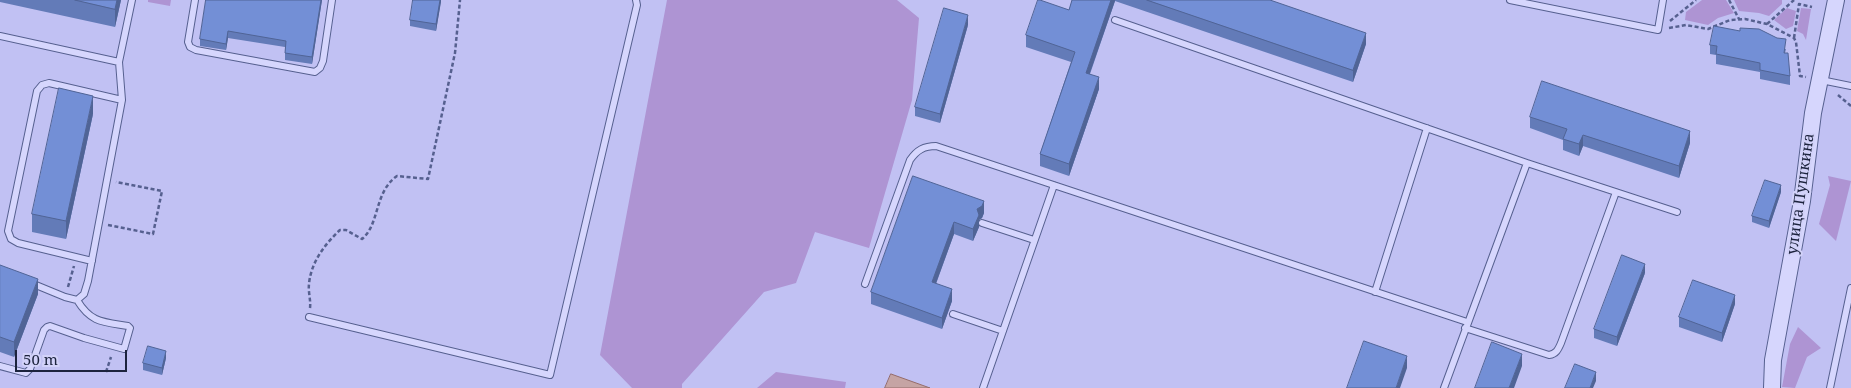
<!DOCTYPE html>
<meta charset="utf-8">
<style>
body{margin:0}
#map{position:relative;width:1851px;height:388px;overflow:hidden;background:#c1c1f3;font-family:"Noto Serif",serif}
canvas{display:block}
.scale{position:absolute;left:15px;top:350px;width:112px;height:22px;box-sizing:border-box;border:2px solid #1c233d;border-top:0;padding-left:6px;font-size:15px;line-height:18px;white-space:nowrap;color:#1c233d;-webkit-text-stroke:4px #d2d2f9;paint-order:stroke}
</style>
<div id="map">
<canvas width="1851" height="388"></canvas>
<div class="scale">50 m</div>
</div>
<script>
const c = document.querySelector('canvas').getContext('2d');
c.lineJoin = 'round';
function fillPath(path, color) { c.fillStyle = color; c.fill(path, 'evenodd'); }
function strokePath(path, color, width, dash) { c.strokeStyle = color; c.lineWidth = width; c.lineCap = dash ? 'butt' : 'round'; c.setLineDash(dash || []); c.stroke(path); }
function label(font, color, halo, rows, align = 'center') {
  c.font = font + ' "Noto Serif",serif'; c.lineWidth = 4; c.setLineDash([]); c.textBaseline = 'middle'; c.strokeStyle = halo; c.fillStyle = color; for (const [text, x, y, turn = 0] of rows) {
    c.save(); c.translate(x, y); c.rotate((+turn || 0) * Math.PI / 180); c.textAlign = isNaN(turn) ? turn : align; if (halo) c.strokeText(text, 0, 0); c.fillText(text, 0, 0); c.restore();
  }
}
fillPath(new Path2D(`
 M148,0H171L170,6L148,2Z
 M667,0H897L919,18L912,100L869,248L815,232L796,283L764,292L682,384V388H632L600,355Z
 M1702,0H1726L1734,13L1718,18L1708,25L1685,20L1686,12Z
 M1734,0H1782V4L1769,16L1759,13L1739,11Z
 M1787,8L1796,11L1793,26L1786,29L1774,20Z
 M1801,8L1811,9L1806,40L1803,34L1797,31Z
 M1828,176L1851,181L1836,241L1819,224L1830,185Z
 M1798,327L1821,348L1807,357L1795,388L1782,387L1790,344Z
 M776,372L846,382L845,388H757Z`), '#ae94d3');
const water = new Path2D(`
 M891,374L930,388H885Z`);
fillPath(water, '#c5a4a4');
strokePath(water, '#956c6a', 1);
const service = new Path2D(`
 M195,0L188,42L190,47L196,50L315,72L320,68L323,61L332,0
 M1510,0L1658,30L1663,0
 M1115,20L1527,163L1677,212
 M0,36L119,62L132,0
 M1821,80L1851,86
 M982,223L1034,240
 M92,261L18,243L11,239L8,231L37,91L42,85L49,83L122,100
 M31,283L65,297L77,300L84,294L88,281L122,100L119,62
 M865,284L910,160C917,150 924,146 936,146L1467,322
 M1375,292L1427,128
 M953,314L1003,331
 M309,317L550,375L637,5L636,0
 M1465,328L1549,355C1556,354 1558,350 1561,343L1616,192
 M0,366L26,373L30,369L44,330L47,327L50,326L84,338L124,349L130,328L128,326C103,322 91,323 77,300
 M983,388L1054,185
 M1444,388L1527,163
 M1830,388L1851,288`);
const tertiary = new Path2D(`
 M1772,388L1773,360L1802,201L1813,113L1836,0`);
strokePath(service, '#56608f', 8);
strokePath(tertiary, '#56608f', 18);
strokePath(new Path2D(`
 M1729,0L1739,19
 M1670,21L1696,0
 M1767,24L1794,0
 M1669,28L1686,25L1708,29L1730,20L1745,19L1767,24L1794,38L1796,42L1800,76L1806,77
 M1794,38L1799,4L1812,7
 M1838,95L1851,106
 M108,225L153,234L162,191L116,182
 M68,287L74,266
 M310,308C311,300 308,292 309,284C311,262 325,244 340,230H346L362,239C380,224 374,192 397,176L428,179L455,53L460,0
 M106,372L111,357`), '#56608f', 2.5, [4, 2.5]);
strokePath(service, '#d6d6fd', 6);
strokePath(tertiary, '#d6d6fd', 16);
fillPath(new Path2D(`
 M0,0H121L115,27L0,2Z
 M206,0H322L312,64L285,60V47L228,38L226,50L200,46V39Z
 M441,0L436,31L410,26V20Z
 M1072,0H1270L1366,44L1353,82L1115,1L1090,74L1099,89L1069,176L1040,166V154L1071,62L1026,47V35L1069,10Z
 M968,25L940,123L915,116V107Z
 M1710,45L1786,49L1785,53L1790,76V85L1760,79V72L1716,64V55L1710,54Z
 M93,114L66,239L32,232V214Z
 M1530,117L1690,143L1679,178L1583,146L1579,156L1563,150V140L1530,128Z
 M913,176L984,213L982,218L979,220V227L973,241L954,234L936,284L952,301L942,329L871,304V292Z
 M1781,192L1769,228L1752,222V216Z
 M0,265L38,294L14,357L0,352Z
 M1645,273L1617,346L1594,338V329Z
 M1735,304L1722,342L1679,327V317Z
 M166,358L162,375L143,370V363Z`), '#637bb8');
fillPath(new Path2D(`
 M117,0H121L115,27V9Z
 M321,0H322L312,64V57Z
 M440,0H441V2L436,31V24Z
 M1111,0H1115V1L1086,84V73Z
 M968,15V25L940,123V114Z
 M228,31V38L226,50V44Z
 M1366,33V44L1353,82V70Z
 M1099,77V89L1069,176V164Z
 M93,96V114L66,239V221Z
 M1690,131V143L1679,178V166Z
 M1583,135V146L1579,156V144Z
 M1781,185V192L1769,228V221Z
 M984,201V213L982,218L979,220V227L973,241V229L977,209Z
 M954,222V234L932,294V282Z
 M1645,264V273L1617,346V337Z
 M38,279V294L14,357V342Z
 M952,289V301L942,329V318Z
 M1735,295V304L1722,342V333Z
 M166,351V358L162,375V368Z
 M1522,354V366L1514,388H1509Z
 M1407,356V368L1400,388H1396Z
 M1596,372V381L1593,388H1590Z`), '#506496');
const building = new Path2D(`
 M75,0H117L115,9Z
 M206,0H321L312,57L285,53L286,41L228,31L226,44L200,39Z
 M413,0H440L436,24L410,20Z
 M1038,0H1040L1069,10L1072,0H1111L1086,73L1099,77L1069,164L1040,154L1075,52L1026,35Z
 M1147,0H1270L1366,33L1353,70Z
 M944,8L968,15L940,114L915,107Z
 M1714,26L1740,31V28L1759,29L1777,38L1786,39L1784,53H1788L1790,76L1760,70V63L1716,54L1717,46L1710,45Z
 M1542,81L1690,131L1679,166L1583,135L1579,144L1563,139L1567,129L1530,117Z
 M59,88L93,96L66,221L32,214Z
 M913,176L984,201L982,206L977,209L979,215L973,229L954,222L932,282L952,289L942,318L871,292Z
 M1765,180L1781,185L1769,221L1752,216Z
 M1622,255L1645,264L1617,337L1594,329Z
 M0,265L38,279L14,342L0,337Z
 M1693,280L1735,295L1722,333L1679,317Z
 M1364,341L1407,356L1396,388H1347Z
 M1492,342L1522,354L1509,388H1475Z
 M148,346L166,351L162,368L143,363Z
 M1575,364L1596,372L1590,388H1565Z`);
fillPath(building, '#738fd6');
strokePath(building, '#506496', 1);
label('15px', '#1c233d', '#d2d2f9', [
 ["улица Пушкина",1801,194,-82]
]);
</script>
